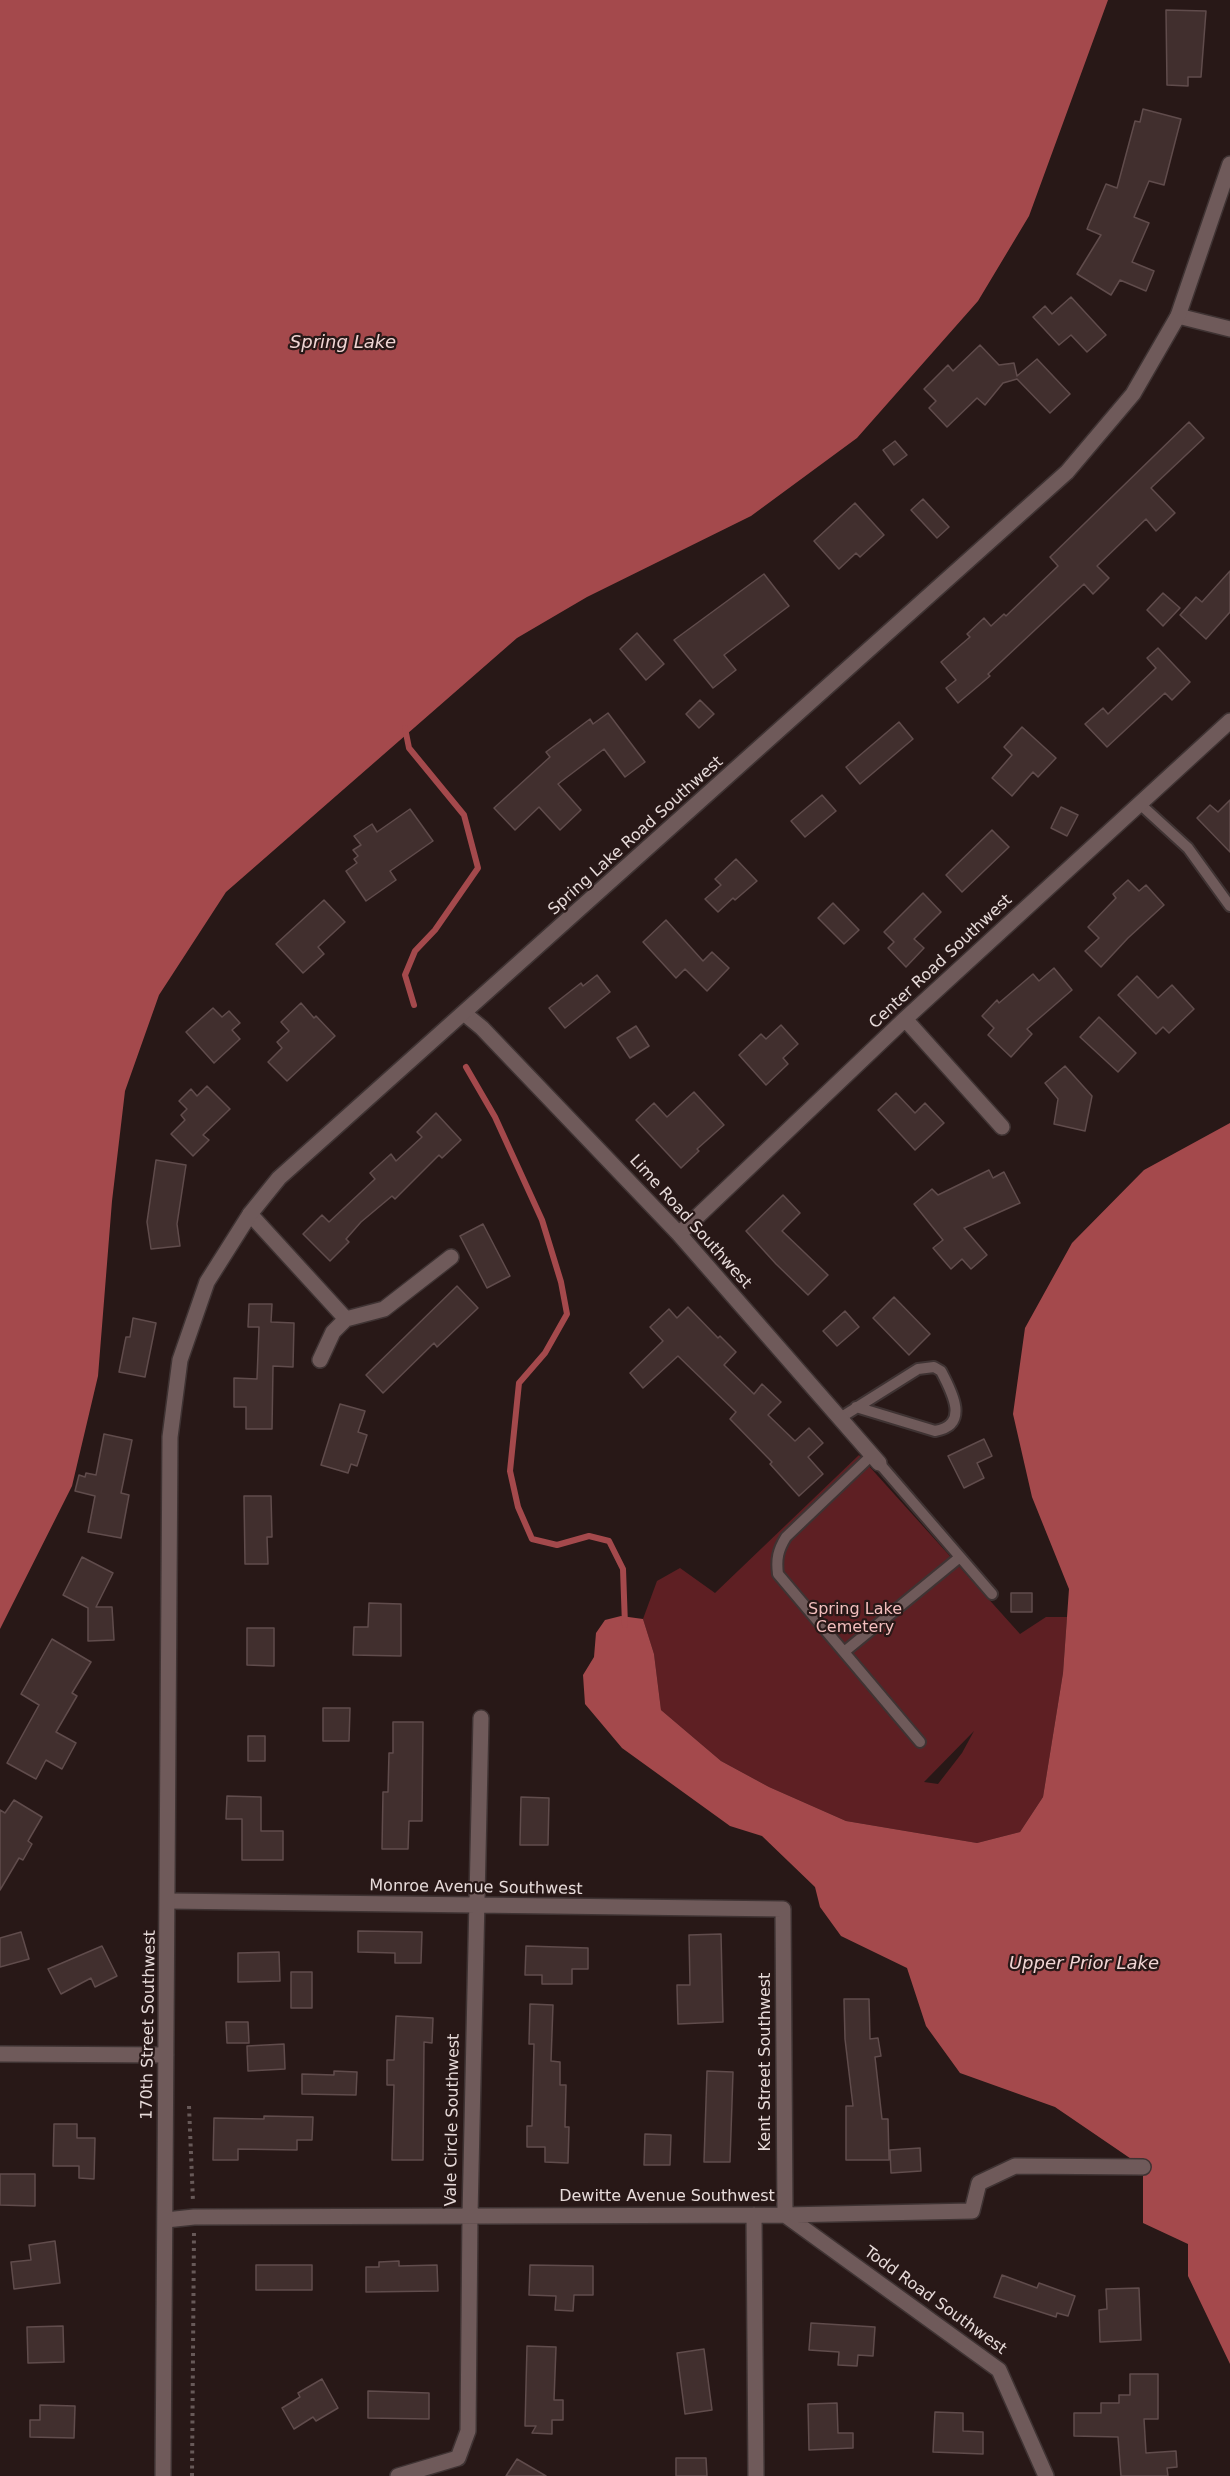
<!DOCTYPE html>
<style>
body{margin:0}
canvas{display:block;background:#281817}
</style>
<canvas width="1230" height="2476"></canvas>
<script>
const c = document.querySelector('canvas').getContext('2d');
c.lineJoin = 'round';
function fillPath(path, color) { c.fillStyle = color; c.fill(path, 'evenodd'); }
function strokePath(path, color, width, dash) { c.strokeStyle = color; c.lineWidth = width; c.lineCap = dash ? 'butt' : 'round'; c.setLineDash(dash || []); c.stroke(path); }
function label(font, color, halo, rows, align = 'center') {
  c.font = font + ' "DejaVu Sans",sans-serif'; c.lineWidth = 4.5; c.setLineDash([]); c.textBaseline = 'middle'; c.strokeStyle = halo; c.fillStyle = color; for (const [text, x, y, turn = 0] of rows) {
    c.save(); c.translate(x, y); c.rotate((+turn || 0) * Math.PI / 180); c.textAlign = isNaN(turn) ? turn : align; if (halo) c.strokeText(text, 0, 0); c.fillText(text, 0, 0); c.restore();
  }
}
fillPath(new Path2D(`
 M859,1455L1020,1634L1046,1617H1067L1063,1673L1043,1797L1020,1832L977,1843L846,1821L769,1787L721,1761L661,1710L654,1654L643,1619L657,1581L680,1568L715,1593ZM974,1731L962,1753L938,1784L924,1782Z`), '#5e1f23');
fillPath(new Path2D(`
 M0,0H1108L1029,216L978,301L857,438L751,516L587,597L517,638L226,892L159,995L125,1091L112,1201L98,1376L72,1486L0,1629Z
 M1230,1123V2364L1188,2276V2244L1143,2223V2167L1055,2107L960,2073L926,2026L907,1968L841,1936L820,1907L815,1887L762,1836L730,1826L622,1748L585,1704L583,1675L594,1657L596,1633L605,1620L621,1616L643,1619L654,1654L661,1710L721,1761L769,1787L846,1821L977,1843L1020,1832L1043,1797L1063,1673L1069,1589L1032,1497L1013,1414L1025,1328L1072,1243L1144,1170Z`), '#a4494c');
strokePath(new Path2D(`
 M405,728L409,748L464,815L478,868L435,930L415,951L405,975L414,1005
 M466,1067L495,1117L542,1220L561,1282L567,1314L545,1353L519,1383L510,1471L518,1507L532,1539L557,1545L589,1536L609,1541L623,1569L625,1625`), '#a4494c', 6);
const building = new Path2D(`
 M1166,10L1206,11L1201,77H1188V86L1167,85Z
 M1143,109L1181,119L1164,185L1149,181L1134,217L1149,223L1132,262L1154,271L1146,291L1120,280L1111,295L1077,274L1101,235L1087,229L1106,184L1117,188L1135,121L1140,122Z
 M1071,297L1106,335L1087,352L1071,335L1059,345L1033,317L1045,306L1052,314Z
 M980,345L999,365L1014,363L1017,376L1037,359L1070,394L1050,413L1017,379L1003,383L985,405L977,398L947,427L929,408L936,401L924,389L948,365L953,371Z
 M1189,422L1204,438L1151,488L1175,513L1156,531L1146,519L1097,566L1109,578L1093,594L1084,584L988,674L990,676L958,703L946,688L956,680L941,662L970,637L967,634L984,618L991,626L1004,614L1006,616L1058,566L1050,557Z
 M895,441L907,455L894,465L883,450Z
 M923,499L949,527L937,538L911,510Z
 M855,503L884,535L860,557L856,553L839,569L814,541Z
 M1230,571V612L1206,639L1180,615L1196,597L1202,602Z
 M764,574L789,606L724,655L736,670L713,688L674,640Z
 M1163,593L1180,608L1163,626L1147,610Z
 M637,633L664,664L646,680L620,649Z
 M1158,648L1190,682L1172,700L1165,693L1107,747L1085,724L1103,708L1108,714L1156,668L1147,658Z
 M700,700L714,714L699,728L686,714Z
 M608,713L645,762L625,777L604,749L558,784L581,810L560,830L539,807L515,830L494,808L550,757L546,752L590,719L593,724Z
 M899,722L913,739L860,784L846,767Z
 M1022,727L1056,758L1038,777L1033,772L1012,796L992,778L1012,755L1004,747Z
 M822,795L836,811L805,837L791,821Z
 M1230,800V852L1197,818L1210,805L1218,812Z
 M1061,807L1078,815L1067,836L1051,828Z
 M410,809L433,841L390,871L396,880L366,901L346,871L357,863L354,859L358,856L353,850L361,845L354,836L372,824L377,832Z
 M992,830L1009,847L962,892L946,875Z
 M736,859L757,881L735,900L733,898L718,912L705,899L721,885L715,879Z
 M1128,880L1139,891L1146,885L1164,905L1128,938L1101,967L1085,951L1099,938L1088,927L1116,898L1113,894Z
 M923,893L941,912L914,939L924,948L906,967L888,948L894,942L884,932Z
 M324,900L345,922L318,947L324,954L303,973L276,944Z
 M833,903L859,930L844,944L818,918Z
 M666,920L703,961L712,952L729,968L707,991L685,969L676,978L643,942Z
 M1054,968L1072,990L1027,1029L1032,1034L1011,1057L988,1035L994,1028L982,1016L997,1000L999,1003L1033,974L1039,981Z
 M597,975L610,992L565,1028L549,1008L581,983L583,986Z
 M1137,976L1158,998L1172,985L1194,1009L1169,1033L1163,1027L1156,1034L1118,995Z
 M301,1003L314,1018L316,1016L335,1036L287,1081L268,1062L282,1048L277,1042L289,1031L281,1022Z
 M213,1008L222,1017L229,1011L240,1023L232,1030L240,1039L214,1063L186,1032Z
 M1099,1017L1136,1053L1118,1072L1080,1037Z
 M781,1025L798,1044L783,1058L788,1064L766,1085L739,1055L761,1034L766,1039Z
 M636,1026L649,1046L630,1058L617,1038Z
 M1065,1066L1092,1096L1085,1131L1054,1124L1058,1099L1045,1083Z
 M207,1086L230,1109L203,1135L209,1140L193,1156L171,1134L185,1120L181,1115L187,1109L179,1101L191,1089L197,1096Z
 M694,1092L724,1125L697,1149L699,1151L681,1168L636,1120L654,1103L667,1117Z
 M896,1093L915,1113L925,1103L944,1123L915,1150L878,1110Z
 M436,1113L461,1140L442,1158L439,1155L395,1199L392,1196L361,1222L346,1239L349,1242L330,1261L303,1234L322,1215L329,1222L375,1179L370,1173L391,1154L396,1161L422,1137L417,1132Z
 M156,1160L186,1165L177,1224L180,1246L151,1249L147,1222Z
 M989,1170L993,1178L1004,1172L1020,1203L964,1228L987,1255L971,1269L962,1259L951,1269L933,1248L943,1240L914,1204L932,1189L938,1195Z
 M783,1195L800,1213L782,1231L828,1275L808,1295L776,1264L746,1231Z
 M483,1224L510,1276L487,1288L460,1236Z
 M457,1286L478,1308L437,1347L434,1343L383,1393L366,1375Z
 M894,1297L930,1334L909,1355L873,1318Z
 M249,1304H272L271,1322L294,1323L293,1367L273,1366L272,1429H246V1407H234V1378L257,1379L259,1327H248Z
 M688,1307L718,1338L720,1336L736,1352L724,1365L754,1394L762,1384L781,1402L768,1415L795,1441L809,1428L823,1443L808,1457L823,1474L799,1496L770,1464L772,1462L730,1419L736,1412L678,1356L643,1388L630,1373L663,1341L650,1327L669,1309L677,1318Z
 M845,1311L859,1327L837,1346L823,1331Z
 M133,1318L156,1323L145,1377L119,1372L126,1337H130Z
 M340,1404L365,1411L358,1432L367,1435L357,1466L351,1464L348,1473L321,1465Z
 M104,1434L132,1440L121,1493L129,1495L121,1538L88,1532L95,1496L75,1491L79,1475L85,1477L86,1473L96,1475Z
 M984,1439L992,1456L977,1463L984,1478L964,1488L948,1456Z
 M244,1496H271L272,1537H267L268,1564H245Z
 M82,1557L113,1573L96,1607H112L114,1640L88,1641V1608L63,1595Z
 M1011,1593H1032V1612H1011Z
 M369,1603L401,1604V1656L353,1655L354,1627H368Z
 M247,1628H274V1666L247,1665Z
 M52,1639L91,1662L72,1693L77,1696L56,1732L76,1743L62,1769L46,1760L36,1779L7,1763L39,1705L21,1694Z
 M323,1708H350L349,1741H323Z
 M393,1722H423L422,1821H409L408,1849H382L383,1792H388L389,1753H393Z
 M248,1736H265V1761H248Z
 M227,1796L261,1797V1831H283V1860H242V1819H226Z
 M521,1797L549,1798L548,1845H520Z
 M14,1800L42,1817L28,1841L32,1844L23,1860L19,1858L0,1890V1810L5,1813Z
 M358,1931L422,1932L421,1963H395V1953L358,1952Z
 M21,1932L29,1959L0,1967V1938Z
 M721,1934L723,2022L678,2024L677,1985H690L689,1935Z
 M102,1946L117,1976L95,1987L91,1978L61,1994L48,1969Z
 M526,1946L588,1948V1969H572V1984H542V1975H525Z
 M279,1952L280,1981L238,1982V1953Z
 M291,1972H312V2008H291Z
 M844,1999H869L870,2039L878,2038L881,2056L875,2057L882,2119H888L889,2160H846V2106H853L845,2039Z
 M530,2004L553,2005L551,2061L560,2062V2085H566L565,2127H569L568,2163L545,2162V2147H527V2126H532L534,2044H529Z
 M396,2016L433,2018L432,2043L424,2042L423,2160H392L394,2085H387V2060H394Z
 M226,2022H248L249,2043H227Z
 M284,2044L285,2069L248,2071L247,2046Z
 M334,2071L357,2072L356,2095L302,2094V2074L334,2075Z
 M707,2071L733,2072L730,2162H704Z
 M264,2116L313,2117L312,2140H297V2150L238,2149V2160H213L214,2118L264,2119Z
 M54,2124H77V2138H95L94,2179L79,2178V2166H53Z
 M645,2134L671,2135L670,2165H644Z
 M920,2148L921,2171L891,2173L890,2150Z
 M0,2174H35V2206L0,2205Z
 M55,2241L60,2283L14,2289L11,2262L31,2260L29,2245Z
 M399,2261V2266L437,2265L438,2291L366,2292V2267H379V2262Z
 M256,2265H312V2290H256Z
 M530,2265L593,2266V2295H574L573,2311L555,2310L556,2296L529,2295Z
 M1002,2275L1037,2288L1039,2283L1075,2296L1068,2316L1057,2313L1056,2317L994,2297Z
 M1139,2288L1141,2340L1100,2342L1099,2310L1107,2309L1106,2289Z
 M811,2323L875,2327L873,2356L858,2355L857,2366L838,2365L839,2352L809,2350Z
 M63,2326L64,2362L28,2363L27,2327Z
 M527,2346L556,2347L554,2400H563V2420H552V2434L532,2433L536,2426H525Z
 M704,2349L712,2410L685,2414L677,2353Z
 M1130,2374H1158V2419H1144L1146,2453L1176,2451L1177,2467L1167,2468L1168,2476H1121L1118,2437L1074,2436V2413H1101V2403H1119V2395H1130Z
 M322,2379L338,2408L316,2421L313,2417L294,2429L282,2408L300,2397L298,2393Z
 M368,2391L429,2393V2419L368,2418Z
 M837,2403L838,2433H853V2448L809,2450L808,2404Z
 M40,2405L75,2406L74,2438L30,2437V2420H40Z
 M935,2412L963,2413V2431L983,2432V2454L933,2452Z
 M676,2458H706L707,2476H676Z
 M517,2459L546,2476H506Z`);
fillPath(building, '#412f2e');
strokePath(building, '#604c4c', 1.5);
const service = new Path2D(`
 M1140,804L1188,848L1230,906
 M840,1418L918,1369L934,1367L941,1371C952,1392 970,1425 935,1431L856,1407
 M873,1454L786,1537C778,1550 776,1559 778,1574L920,1742
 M879,1463L992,1594
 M844,1652L960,1557`);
const minor = new Path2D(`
 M1178,316L1230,329
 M465,1014L482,1028L679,1234L879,1463
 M905,1019L1002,1127
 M250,1214L346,1319
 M679,1234L905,1019L1230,721
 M320,1360L333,1332L346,1319L384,1309L451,1257
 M168,1901L783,1909L785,2215L999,2370L1046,2476
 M754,2215L756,2476
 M166,2220L194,2217L785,2215L972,2211L979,2183L1015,2166L1143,2167
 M398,2476L458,2458L468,2431L470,2215L481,1718`);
const tertiary = new Path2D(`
 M0,2054L166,2055
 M163,2476L170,1437L180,1360L207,1282L250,1214L279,1178L1067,472L1133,394L1178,316L1230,164`);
strokePath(service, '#3f3333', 14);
strokePath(minor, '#3f3333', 18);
strokePath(tertiary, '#3f3333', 18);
strokePath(new Path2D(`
 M189,2106L193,2202
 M192,2476L194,2231`), '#675958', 4, [3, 4.5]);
strokePath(service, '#6f5a5a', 10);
strokePath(minor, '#6f5a5a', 15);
strokePath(tertiary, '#6f5a5a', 15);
label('16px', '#e7dbda', '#281817', [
 ["Spring Lake Road Southwest",636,836,-42],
 ["Center Road Southwest",941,962,-43],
 ["Lime Road Southwest",690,1222,48],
 ["Monroe Avenue Southwest",476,1888,1],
 ["170th Street Southwest",149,2025,-89],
 ["Kent Street Southwest",766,2062,-90],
 ["Vale Circle Southwest",453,2120,-89],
 ["Dewitte Avenue Southwest",667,2197],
 ["Todd Road Southwest",935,2301,36]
]);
label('16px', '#f2bebd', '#281817', [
 ["Spring Lake",855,1610],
 ["Cemetery",855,1628]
]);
label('italic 18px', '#f0d5d4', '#281817', [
 ["Spring Lake",343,343],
 ["Upper Prior Lake",1084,1964]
]);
</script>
